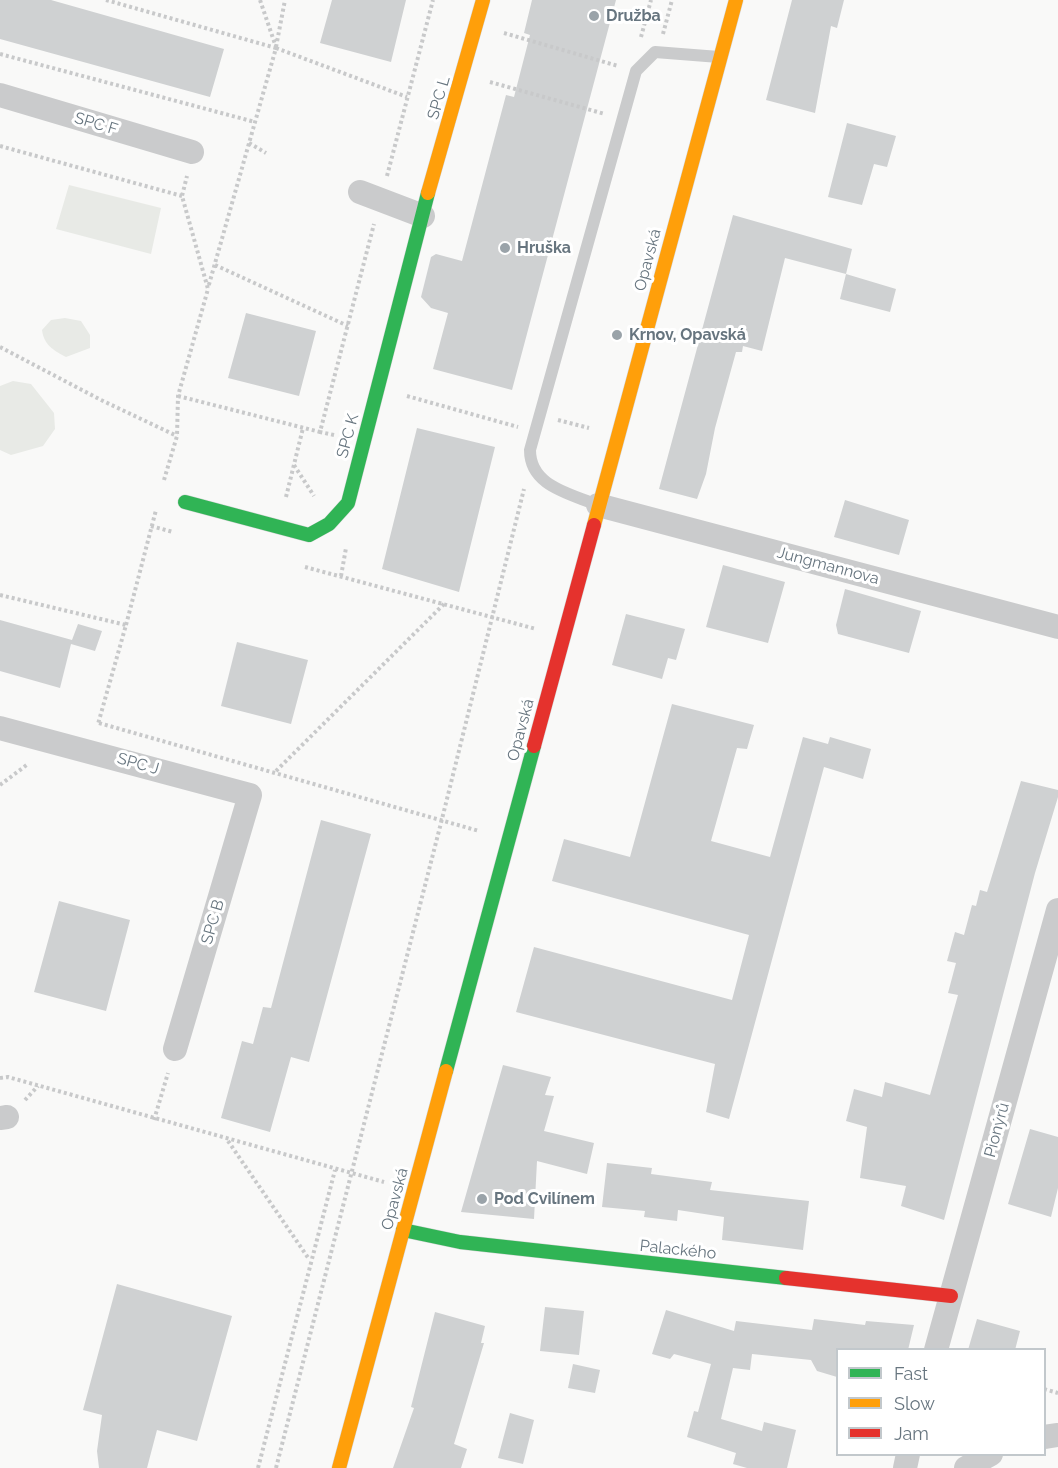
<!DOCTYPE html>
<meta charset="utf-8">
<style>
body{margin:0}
#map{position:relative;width:1058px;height:1468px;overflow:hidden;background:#f9f9f8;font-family:Raleway,sans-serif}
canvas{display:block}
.legend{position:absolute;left:836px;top:1348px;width:210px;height:108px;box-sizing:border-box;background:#fff;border:2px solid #c2c8cc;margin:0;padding:8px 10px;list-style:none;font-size:18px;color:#67757f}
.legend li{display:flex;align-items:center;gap:12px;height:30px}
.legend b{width:30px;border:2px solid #c2c8cc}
</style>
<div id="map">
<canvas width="1058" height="1468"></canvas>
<ul class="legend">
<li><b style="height:8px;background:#30b455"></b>Fast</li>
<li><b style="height:8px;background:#ff9f0a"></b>Slow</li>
<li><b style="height:8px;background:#e5322d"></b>Jam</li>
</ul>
</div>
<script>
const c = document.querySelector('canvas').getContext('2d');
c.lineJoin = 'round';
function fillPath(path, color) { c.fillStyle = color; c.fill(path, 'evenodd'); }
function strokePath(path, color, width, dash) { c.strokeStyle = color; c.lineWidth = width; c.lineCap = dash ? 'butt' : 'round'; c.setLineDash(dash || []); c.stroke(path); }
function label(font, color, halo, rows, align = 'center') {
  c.font = font + ' Raleway,sans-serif'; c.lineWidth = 6; c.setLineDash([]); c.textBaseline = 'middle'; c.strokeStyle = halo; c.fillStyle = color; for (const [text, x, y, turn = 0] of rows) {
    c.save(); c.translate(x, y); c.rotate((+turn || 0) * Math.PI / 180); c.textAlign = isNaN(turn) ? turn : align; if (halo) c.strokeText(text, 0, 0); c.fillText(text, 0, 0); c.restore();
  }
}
fillPath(new Path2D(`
 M69,185L161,208L151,254L56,229Z
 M65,318L81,321L90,335V348L66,357C53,350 44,345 42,330L51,320Z
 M13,381L31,384L54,413L55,429L43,446L11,455L0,450V386Z`), '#e8eae6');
fillPath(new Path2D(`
 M0,0H51L224,49L210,97L0,39Z
 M332,0H406L391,62L320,43Z
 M532,0H616L512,390L433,369L448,313L431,308L421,297L431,257L436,254L462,261L506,95L514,97L530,35L524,33Z
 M792,0H844L837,28L831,26L815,113L766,100Z
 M847,123L896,136L887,167L874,164L862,205L828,197Z
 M733,215L852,249L846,274L785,258L762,351L743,346L742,352H736L715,428L706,474L697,499L659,489Z
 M846,274L896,289L890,312L840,299Z
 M246,313L316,331L299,396L228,378Z
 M417,428L495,447L459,592L382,569Z
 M845,500L909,520L899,555L834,537Z
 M723,565L785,582L768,643L706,627Z
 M845,589L921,611L909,653L838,634L836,625Z
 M626,614L685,629L676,660L668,658L662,679L612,665Z
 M0,620L72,640L78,624L102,631L95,651L71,644L60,688L0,671Z
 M237,642L308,660L291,724L221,706Z
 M672,704L754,725L747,749L737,748L711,841L770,857L803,737L828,744L830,737L871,749L863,779L824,767L729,1119L706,1112L715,1064L516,1012L534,947L732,1000L749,935L552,881L564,839L630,857Z
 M1021,781L1058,790V797L1035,873L944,1220L901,1206L906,1186L860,1178L867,1127L846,1121L854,1089L882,1097L885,1082L930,1095L958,995L948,993L956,963L947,961L955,932L964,935L972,905L976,906L980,890L987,892Z
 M321,820L371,834L309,1062L291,1057L270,1132L221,1118L242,1041L253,1044L263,1007L271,1008Z
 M59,901L130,920L106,1011L34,992Z
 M503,1065L551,1077L545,1095L554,1096L544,1131L594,1143L587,1174L537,1161L534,1219L461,1212Z
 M1030,1129L1058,1137V1188L1051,1217L1008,1204Z
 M607,1163L652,1168L651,1174L712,1182L710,1190L809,1201L803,1250L722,1240L724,1217L678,1210L677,1221L644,1217L645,1211L602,1207Z
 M117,1284L232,1316L197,1441L157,1430L147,1468H99L97,1451L102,1415L83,1410Z
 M545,1307L584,1311L579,1355L540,1351Z
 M666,1310L734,1331L736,1321L812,1330L814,1319L865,1325L866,1321L914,1325L908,1350H837V1377L817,1371L811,1360L752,1354L750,1370L733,1368L721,1419L762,1431L764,1422L796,1430L787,1468H747L733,1464L736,1453L687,1437L694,1411L698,1412L711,1364L674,1354L670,1359L652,1354Z
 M435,1312L485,1326L481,1343H484L454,1444L467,1449L461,1468H393L414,1408L411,1407Z
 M977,1319L1020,1331L1015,1350H968Z
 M573,1364L600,1370L595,1393L568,1388Z
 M510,1413L534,1420L523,1464L498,1458Z`), '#cfd1d2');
const fast = new Path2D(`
 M185,502L309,535L329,524L348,503L428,193
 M446,1071L534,746
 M403,1230L460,1242L786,1278`);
const slow = new Path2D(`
 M428,193L483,0
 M594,525L736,0
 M339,1468L446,1071`);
const jam = new Path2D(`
 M534,746L594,525
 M786,1278L951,1296`);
strokePath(fast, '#d5d6d6', 15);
strokePath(slow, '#d5d6d6', 15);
strokePath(jam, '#d5d6d6', 15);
strokePath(new Path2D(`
 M106,0L276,48L208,288
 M260,0L276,47
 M504,33L618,66
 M663,34L672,0
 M641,37L651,0
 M276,47L285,0
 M276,48L407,97
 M0,54L255,122
 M490,82L605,114
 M249,143L266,153
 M0,146L182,196
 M387,176L433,0
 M215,265L348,326
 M0,347L101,400L177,436
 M178,396L320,432
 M407,396L518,427
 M558,420L589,428
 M334,435L320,432L374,224
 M294,465L314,496
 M164,480L177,436L178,396L208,289L182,196L187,176
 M286,497L303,428
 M151,526L173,532
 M305,567L536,629
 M341,576L346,548
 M0,595L126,625L98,724
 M126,625L156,510
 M99,723L479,831
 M276,771L444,604
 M0,785L28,764
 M0,1078L8,1077L384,1182
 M25,1100L38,1086
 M154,1120L168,1073
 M228,1141L309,1259
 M1044,1389L1058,1393
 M258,1468L335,1170
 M276,1468L442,819L524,489`), '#c8c9ca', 4, [3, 3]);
strokePath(new Path2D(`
 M597,505C569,493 530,486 530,450L636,71L655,52L719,57`), '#cacbcc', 12);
strokePath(new Path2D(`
 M0,95L192,152
 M360,192L423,216
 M598,505L1058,627
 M0,728L250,795L175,1049
 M0,1118L7,1117
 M936,1350L1058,910
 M1044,1437L1058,1435
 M905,1468L908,1454
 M966,1468L991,1454`), '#cacbcc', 24);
strokePath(fast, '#30b455', 14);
strokePath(slow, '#ff9f0a', 14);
strokePath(jam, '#e5322d', 14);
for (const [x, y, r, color] of [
 [594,16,6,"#9aa3a9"],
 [505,248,6,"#9aa3a9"],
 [617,335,6,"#9aa3a9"],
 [482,1199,6,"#9aa3a9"]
]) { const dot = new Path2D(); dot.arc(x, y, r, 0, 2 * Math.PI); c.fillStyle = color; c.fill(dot); strokePath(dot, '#fff', 2); }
label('bold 16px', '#67757f', '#fff', [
 ["Družba",606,16],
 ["Hruška",517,248],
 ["Krnov, Opavská",629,335],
 ["Pod Cvilínem",494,1199]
], 'left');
label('16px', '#67757f', '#fff', [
 ["SPC L",439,98,-74],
 ["SPC F",96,124,17],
 ["Opavská",648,260,-75],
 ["SPC K",348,436,-75],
 ["Jungmannova",828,566,15],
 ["Opavská",521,730,-75],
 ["SPC J",138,764,16],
 ["SPC B",213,922,-74],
 ["Pionýrů",997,1130,-75],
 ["Opavská",395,1199,-75],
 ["Palackého",678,1250,6]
]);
</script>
